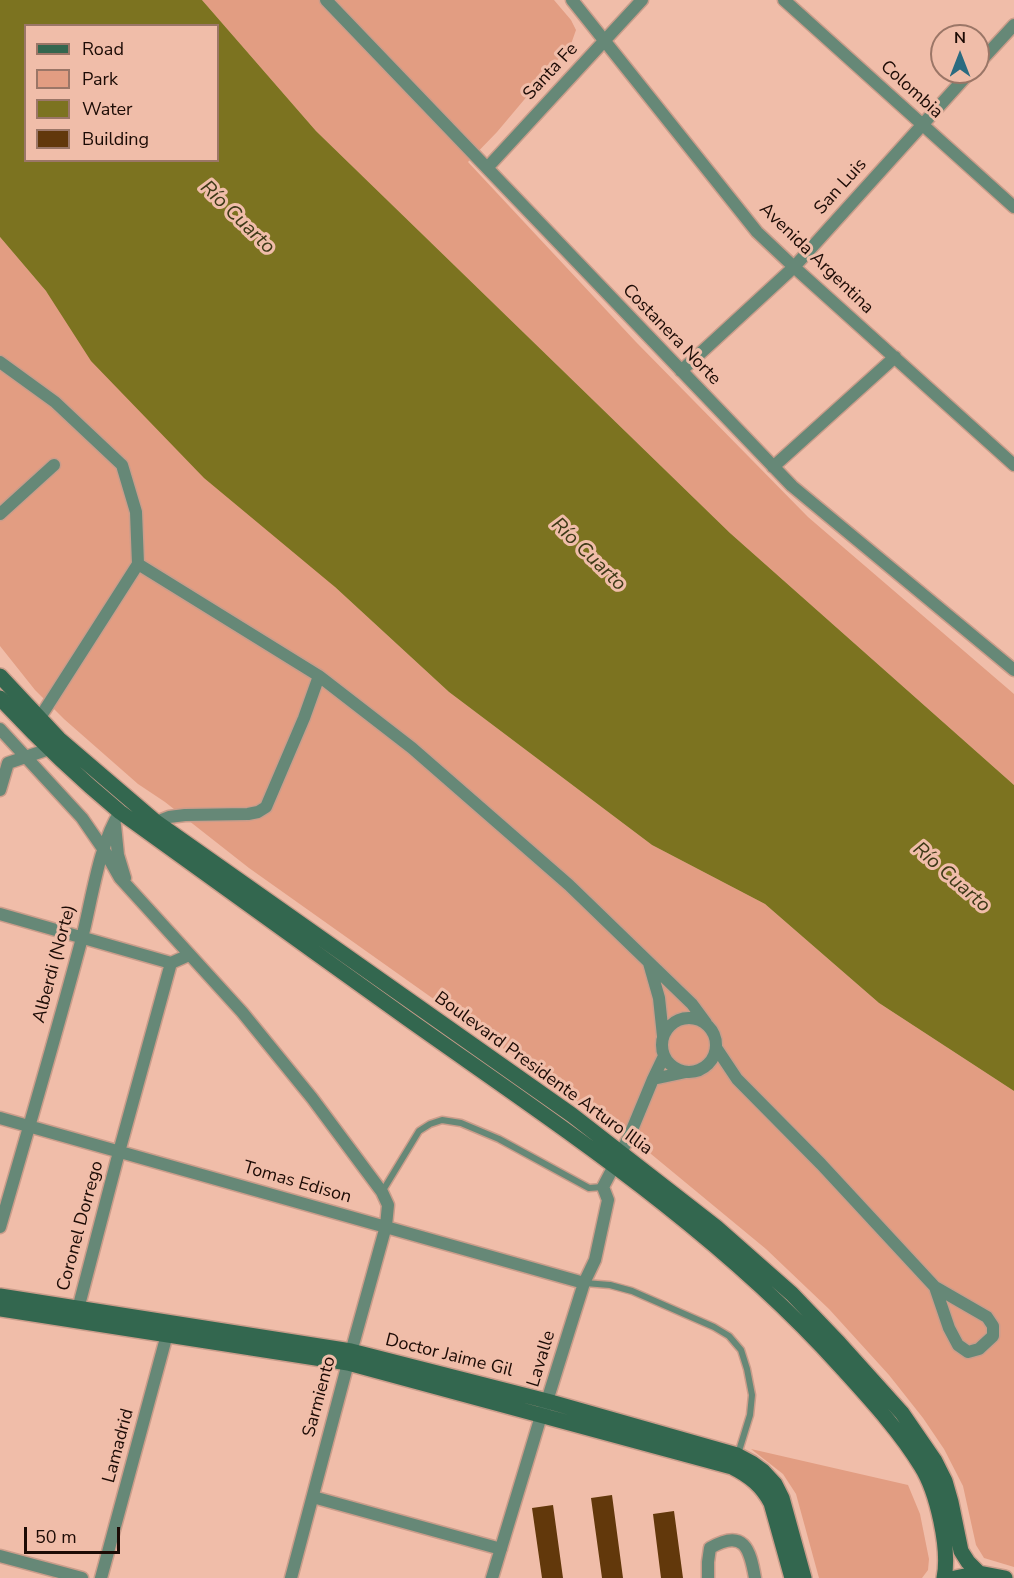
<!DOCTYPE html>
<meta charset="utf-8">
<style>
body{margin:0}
#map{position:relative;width:1014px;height:1578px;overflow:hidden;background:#f0bda9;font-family:"Nunito Sans",sans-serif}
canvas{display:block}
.legend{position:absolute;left:24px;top:24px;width:195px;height:138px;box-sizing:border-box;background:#f0bda9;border:2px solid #9b7667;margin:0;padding:8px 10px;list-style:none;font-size:18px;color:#1c0b05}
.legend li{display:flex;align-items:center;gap:12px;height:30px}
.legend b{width:30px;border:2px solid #9b7667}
.north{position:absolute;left:930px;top:24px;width:60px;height:60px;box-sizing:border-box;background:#f0bda9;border:2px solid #9b7667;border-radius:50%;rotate:0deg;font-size:16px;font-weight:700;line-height:24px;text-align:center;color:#1c0b05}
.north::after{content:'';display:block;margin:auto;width:21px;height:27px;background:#2b6b80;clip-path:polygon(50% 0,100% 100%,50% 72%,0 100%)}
.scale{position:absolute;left:24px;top:1527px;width:96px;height:27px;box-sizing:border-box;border:3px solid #1c0b05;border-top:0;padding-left:8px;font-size:18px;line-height:21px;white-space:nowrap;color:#1c0b05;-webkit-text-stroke:4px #f0bda9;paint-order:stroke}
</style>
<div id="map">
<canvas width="1014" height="1578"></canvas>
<ul class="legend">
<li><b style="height:8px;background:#33674f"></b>Road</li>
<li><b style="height:16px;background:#e29d82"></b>Park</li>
<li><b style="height:16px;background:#7c7320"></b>Water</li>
<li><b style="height:16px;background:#62380b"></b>Building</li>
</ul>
<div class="north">N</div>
<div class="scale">50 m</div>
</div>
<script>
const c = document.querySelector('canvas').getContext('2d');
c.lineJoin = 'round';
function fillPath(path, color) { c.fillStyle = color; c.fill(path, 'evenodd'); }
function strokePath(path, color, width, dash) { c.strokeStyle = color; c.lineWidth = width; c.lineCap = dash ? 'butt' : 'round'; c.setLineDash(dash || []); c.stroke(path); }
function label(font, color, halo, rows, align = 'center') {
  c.font = font + ' "Nunito Sans",sans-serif'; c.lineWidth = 6; c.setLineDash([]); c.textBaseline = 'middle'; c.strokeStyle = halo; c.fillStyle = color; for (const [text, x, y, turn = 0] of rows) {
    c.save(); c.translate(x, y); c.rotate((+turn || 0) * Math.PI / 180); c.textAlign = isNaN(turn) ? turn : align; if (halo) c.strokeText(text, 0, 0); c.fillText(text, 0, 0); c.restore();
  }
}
fillPath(new Path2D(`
 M202,0H554L571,20L576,30L571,44L497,132L468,162L636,342L808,517L1014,694V785L730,533L316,131Z
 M0,237L46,291L335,587L449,692L652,845L765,904L879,1003L1014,1091V1567L984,1558L976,1545L963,1486L944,1449L923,1418L889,1375L829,1309L766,1249L645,1149L249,868L165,802L138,784L64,719L35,690L0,646Z
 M751,1449L908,1485L920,1514L929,1559L928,1570L922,1578H819L796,1494L783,1474Z`), '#e29d82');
fillPath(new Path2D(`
 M0,0H202L316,131L730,533L1014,785V1091L879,1003L765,904L652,845L449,692L335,587L204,478L91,361L46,291L0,237ZM26,26H218V160H26Z`), '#7c7320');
fillPath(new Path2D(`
 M612,1495L623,1578H602L591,1498Z
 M553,1505L563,1578H542L532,1508Z
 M674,1511L683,1578H661L653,1514Z`), '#62380b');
const service = new Path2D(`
 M382,1192L419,1131L430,1124L442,1120L461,1123L499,1139L589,1188L603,1187
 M585,1283L610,1285L632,1291L714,1327L729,1336L741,1350L747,1369L752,1395L750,1415L738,1454`);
const minor = new Path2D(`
 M326,0L792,486L1014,670
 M572,0L757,232L794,267L1014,465
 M784,0L1014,207
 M978,64L1014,25
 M487,168L642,0
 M0,362L55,402L122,465L136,512L138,564L39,719
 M681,371L794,267L970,72
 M773,467L895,357
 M0,514L54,465
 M138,564L319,676L412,748L569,885L692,1004L706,1023
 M0,729L82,818L104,850L120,878L242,1012L312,1098L382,1192L388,1205L386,1226L348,1363L291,1578
 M0,790L8,763L49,749L54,744
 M151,824L169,817L185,815L248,814L258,812L266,807L304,718L319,676
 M115,825L118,855L125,878
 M0,914L171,963
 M649,963L659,998L663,1036
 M662 1045a27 27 0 1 1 54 0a27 27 0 1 1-54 0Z
 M717,1049L737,1079L821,1164L935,1287L987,1317L993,1326V1336L979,1349L968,1352L958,1345L949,1328L935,1287
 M653,1079L686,1072
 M0,1118L584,1283
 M0,1227C28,1131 56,1035 82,938C92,899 99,844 120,812
 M78,1309L119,1152L171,963L189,955
 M313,1497L501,1549
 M0,1556L82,1578
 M101,1578L169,1327
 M492,1578L541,1416L547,1401L584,1283L595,1260L608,1200L603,1187L629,1137L653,1079L664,1056
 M708,1578V1562L710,1548C744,1528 750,1549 755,1578`);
const secondary = new Path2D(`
 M0,676L59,739L156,822L572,1115L716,1227L792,1294L839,1343L902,1413L935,1461L945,1481L951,1502L961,1551L968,1562L979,1573
 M0,698C38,739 78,777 120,812C216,882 312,950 408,1019C559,1126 716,1228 841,1367C869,1398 899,1430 921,1466C937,1491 950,1549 944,1578
 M0,1296L351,1351L547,1401L737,1455L752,1463L763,1471L775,1484L782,1498L804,1578
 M0,1309L348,1363L732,1467C750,1476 762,1486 771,1503L792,1578
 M955,1578L979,1573L1005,1578`);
strokePath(service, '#ca9d8b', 9);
strokePath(minor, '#ca9d8b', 15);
strokePath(secondary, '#ca9d8b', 18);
strokePath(service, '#687', 6);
strokePath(minor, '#687', 12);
strokePath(secondary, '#33674f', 15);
label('18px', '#1c0b05', '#f0bda9', [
 ["Santa Fe",551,72,-47],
 ["Colombia",911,90,42],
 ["San Luis",841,187,-48],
 ["Avenida Argentina",816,259,44],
 ["Costanera Norte",671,335,46],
 ["Alberdi (Norte)",55,964,-75],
 ["Boulevard Presidente Arturo Illia",543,1074,36],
 ["Tomas Edison",297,1183,16],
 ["Coronel Dorrego",81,1226,-75],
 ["Doctor Jaime Gil",449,1356,14],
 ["Lavalle",542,1359,-73],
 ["Sarmiento",320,1397,-75],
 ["Lamadrid",119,1446,-75]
]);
label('italic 20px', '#3e3a17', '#f0bda9', [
 ["Río Cuarto",237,218,44],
 ["Río Cuarto",588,555,44],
 ["Río Cuarto",951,878,41]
]);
</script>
